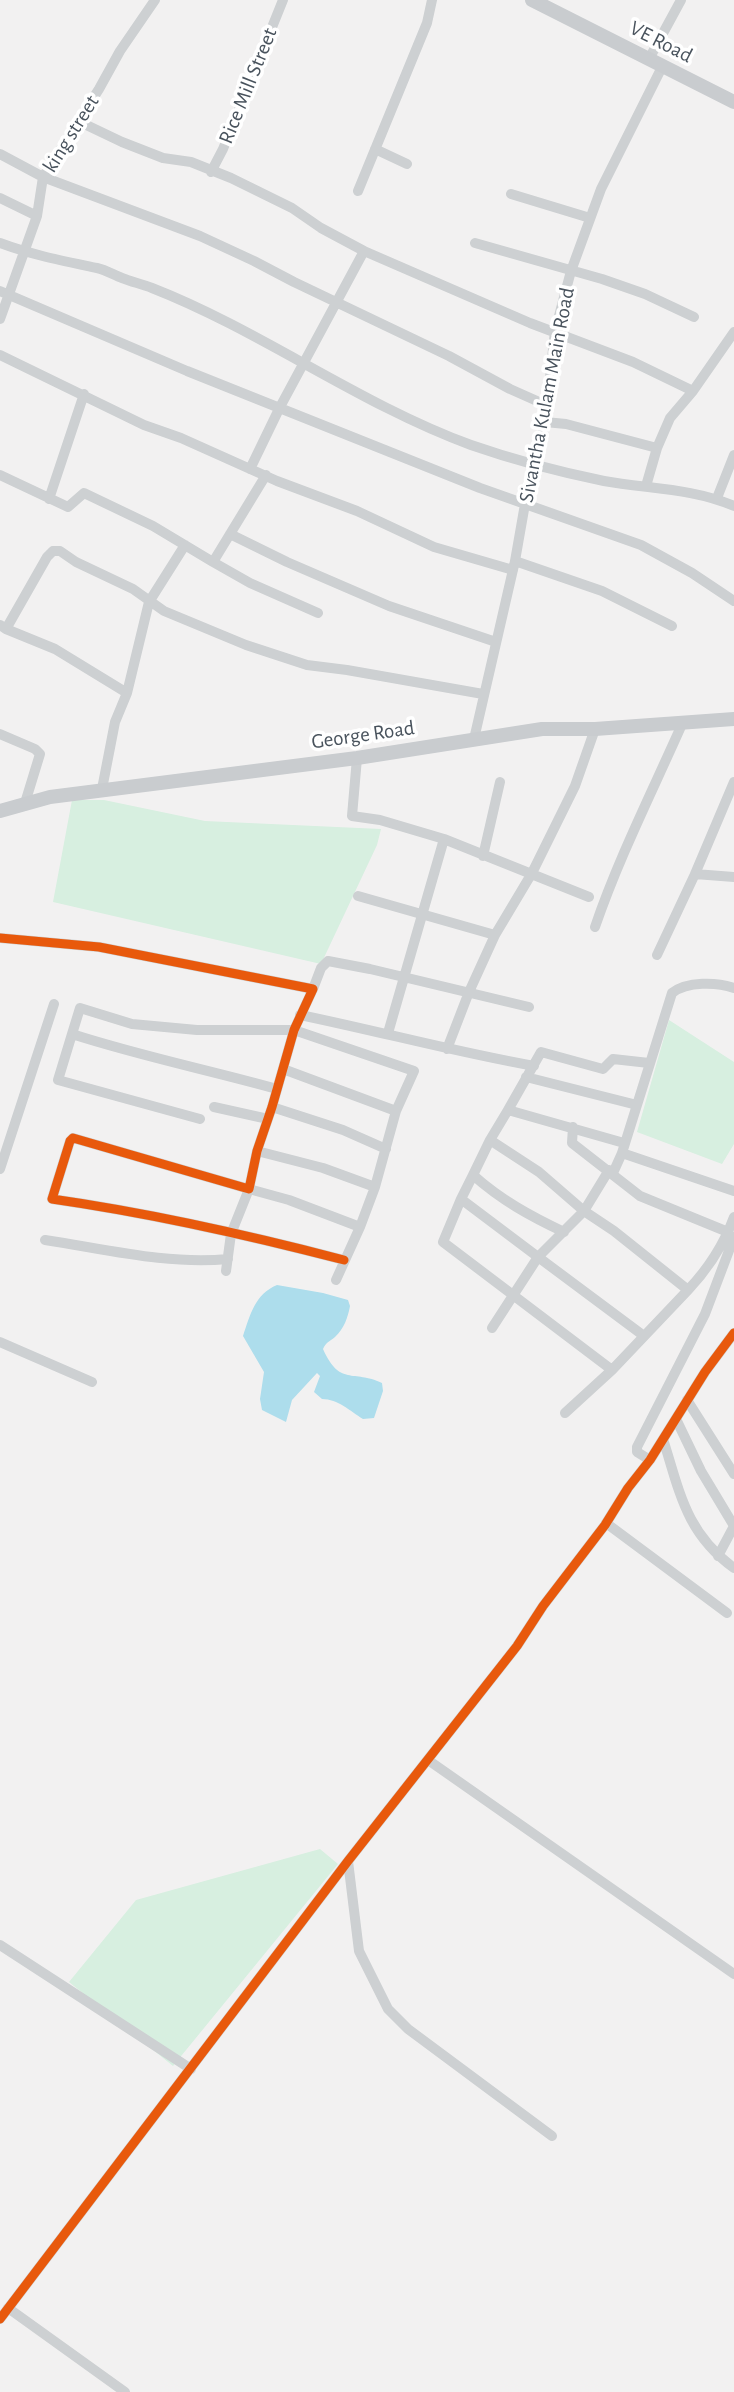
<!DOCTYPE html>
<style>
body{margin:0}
canvas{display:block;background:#f2f1f1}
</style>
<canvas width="734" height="2392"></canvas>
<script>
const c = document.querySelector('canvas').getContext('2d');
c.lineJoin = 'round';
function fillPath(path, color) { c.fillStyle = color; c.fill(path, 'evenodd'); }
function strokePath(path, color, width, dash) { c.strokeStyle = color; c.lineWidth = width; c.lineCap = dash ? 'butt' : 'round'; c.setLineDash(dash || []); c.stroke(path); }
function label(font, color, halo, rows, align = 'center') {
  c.font = font + ' "Alegreya Sans",sans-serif'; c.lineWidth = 7; c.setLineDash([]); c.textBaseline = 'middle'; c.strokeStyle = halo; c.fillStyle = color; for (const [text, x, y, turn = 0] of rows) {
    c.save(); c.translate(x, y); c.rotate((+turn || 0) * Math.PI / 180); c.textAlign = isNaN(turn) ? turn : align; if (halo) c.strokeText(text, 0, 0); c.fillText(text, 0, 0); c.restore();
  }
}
fillPath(new Path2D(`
 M72,800H104L205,821L381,829L377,845L321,964L53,902Z
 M669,1020L734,1062V1144L722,1164L637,1132Z
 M320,1849L338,1864L173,2066L69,1982L136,1900Z`), '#d7efe0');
fillPath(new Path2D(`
 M277,1285L323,1293L348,1300L350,1306C348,1317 344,1329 335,1337C329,1342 326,1342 323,1349C340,1387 353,1369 382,1383L383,1391L374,1418L363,1419C350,1411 338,1399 322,1399L314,1392L320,1376L317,1373L292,1400L286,1422L262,1410L260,1399L264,1372L243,1336C250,1315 255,1294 277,1285Z`), '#adddec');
strokePath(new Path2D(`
 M649,59L681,0
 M78,121L122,142L163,158L191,162L231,178L292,208L321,228L364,251L530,323L633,362L693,391
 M375,149L407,164
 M0,154L43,177L200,236L254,261L294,282L449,356L510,389L546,405
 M211,172L223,149L283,0
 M358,191L427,23L432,0
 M511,194L590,218
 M0,198L37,216
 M0,243C32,255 64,261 97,268C106,270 114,275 122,278C132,282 142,284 152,288C262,331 359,404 471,445C514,460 560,472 604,481C648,489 692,488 734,506
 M475,243L602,279L645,294L694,317
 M0,291L187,371L480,488L641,545L692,573L734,601
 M0,319L37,216L43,177L99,89L120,51L155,0
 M0,355L144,425L181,438L277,481L357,511L434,547L513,570
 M545,422L566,424L657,448L646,486
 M657,448L670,418L693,391L734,332
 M250,469L280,407L364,251
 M0,475L68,507L84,493L153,526L213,562L266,475
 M717,498L734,455
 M49,499L84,394
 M230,534L287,562L389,606L496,642
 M515,561L602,591L672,626
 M213,562L250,583L318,613
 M0,625L6,629L47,557L53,551H60L76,562L133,589L164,611L246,645L307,665L347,670L483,694
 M6,629L55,649L127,693
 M0,734L35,749L40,754L25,803
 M474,739L515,561L525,504L537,465L545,422L555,331L571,271L601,189L663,65
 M357,758L352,816L380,820L444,839L589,897
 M734,782L695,874L734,877
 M102,789L115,722L127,693L149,602L185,545
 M483,856L500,782
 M358,896L495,935
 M595,927C619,857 653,790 683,722
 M0,938L99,947L313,989L294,1030L272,1107L257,1151L249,1189L73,1138L70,1141L52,1199C150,1213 248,1235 344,1260
 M657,955L695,874
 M313,989L321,968L328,961L370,969L529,1007
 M300,1015C378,1031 455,1052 534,1066
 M388,1033L444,839
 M72,1034L80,1008L132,1024L197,1030H294L414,1071L396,1111L375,1187L360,1227L336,1280
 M447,1049L469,992L495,935L532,873L575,786L595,729
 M283,1069L396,1111
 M526,1077L637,1105
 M214,1107L268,1119
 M272,1107L343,1130L386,1149
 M508,1110L541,1052L603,1069L613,1059L649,1063
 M200,1119L58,1080L72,1034C140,1056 209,1070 277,1089
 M573,1127L572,1143L640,1196L728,1232L733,1240L705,1314L637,1447V1452L650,1460
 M490,1140L539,1172L584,1211L609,1170
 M257,1151L323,1168L375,1187
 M622,1153L672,993C687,981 717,982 734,988
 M0,1169L54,1004
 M613,1173L622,1153L734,1191
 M473,1175L461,1199L538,1257L492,1328
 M461,1199L443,1242L612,1370
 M564,1232C530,1216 501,1200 473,1175L490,1140L508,1110L624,1143
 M45,1240C105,1249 168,1265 228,1259
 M226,1271L231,1234L249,1189L289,1200L360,1227
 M644,1336L538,1257L584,1211L614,1231L688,1290C708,1269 724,1244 734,1217
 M0,1342L92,1382
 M687,1400L734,1474
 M565,1413L612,1370L688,1290
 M676,1419L701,1471L734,1526L718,1556
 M663,1439C680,1493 686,1533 734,1568
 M606,1523L727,1613
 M428,1760L734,1974
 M348,1861L359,1951L388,2009L408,2029L552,2136
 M0,1945L191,2069
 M8,2308L125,2392
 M0,2319L348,1861L517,1646L543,1606L605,1525L628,1488L650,1460L705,1372L734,1333`), '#cdd0d2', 10);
strokePath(new Path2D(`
 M532,0L734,102
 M0,811L50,797L357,758L542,729H595L734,719`), '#c9cccf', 14);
strokePath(new Path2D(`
 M0,938L99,947L313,989L294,1030L272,1107L257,1151L249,1189L73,1138L70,1141L52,1199C150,1213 248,1235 344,1260
 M0,2319L348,1861L517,1646L543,1606L605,1525L628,1488L650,1460L705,1372L734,1333`), '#e8590c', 9);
label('21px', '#49535d', '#fff', [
 ["VE Road",661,42,27],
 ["Rice Mill Street",248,86,-68],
 ["king street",71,134,-58],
 ["Sivantha Kulam Main Road",547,395,-79],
 ["George Road",363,735,-8]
]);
</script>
